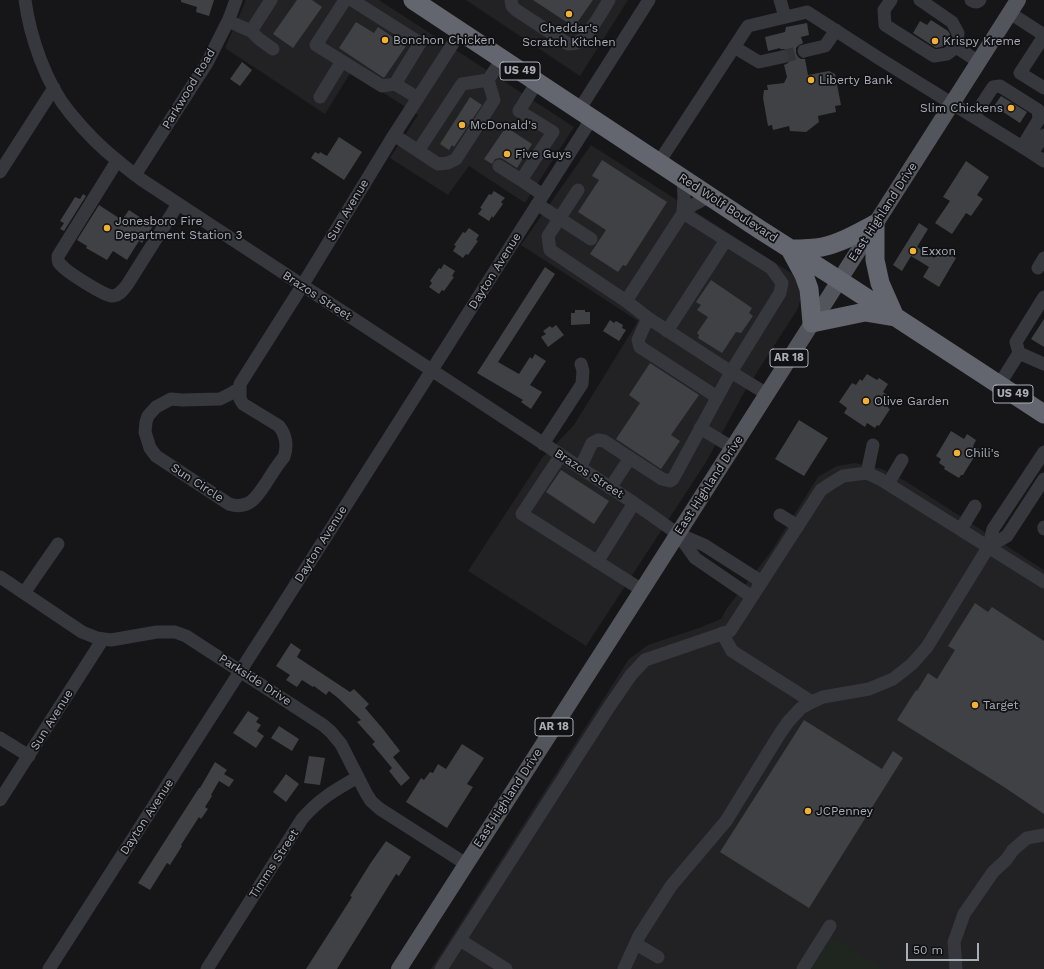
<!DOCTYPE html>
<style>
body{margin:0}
#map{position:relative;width:1044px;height:969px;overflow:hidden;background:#161618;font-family:"Work Sans",sans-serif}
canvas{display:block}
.scale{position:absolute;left:906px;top:943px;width:73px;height:18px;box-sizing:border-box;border:2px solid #a8adb8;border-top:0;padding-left:5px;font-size:12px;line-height:14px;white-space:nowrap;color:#a8adb8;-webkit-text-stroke:3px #111113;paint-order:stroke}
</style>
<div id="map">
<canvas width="1044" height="969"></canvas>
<div class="scale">50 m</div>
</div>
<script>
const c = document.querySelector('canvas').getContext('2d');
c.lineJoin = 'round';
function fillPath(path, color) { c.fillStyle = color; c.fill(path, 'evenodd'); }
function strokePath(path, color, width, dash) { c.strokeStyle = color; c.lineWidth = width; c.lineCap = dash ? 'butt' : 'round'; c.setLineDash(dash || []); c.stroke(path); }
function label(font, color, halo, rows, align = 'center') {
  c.font = font + ' "Work Sans",sans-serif'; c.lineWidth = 3.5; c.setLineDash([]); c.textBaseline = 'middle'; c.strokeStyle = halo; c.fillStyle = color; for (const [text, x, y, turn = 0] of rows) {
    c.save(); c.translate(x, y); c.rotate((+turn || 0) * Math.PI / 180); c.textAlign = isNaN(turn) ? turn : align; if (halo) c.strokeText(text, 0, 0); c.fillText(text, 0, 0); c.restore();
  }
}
fillPath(new Path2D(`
 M246,0H379L574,127L525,203L469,166L448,195L390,158L418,115L351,72L325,114L225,48Z
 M466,0H628L580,76Z
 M591,145L791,273L797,281L800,290V301L797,310L745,391L706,462L586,646L468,571L542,458L574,425L638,321L521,245Z
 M855,463L882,469L907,482L1044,570V969H431L629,659L648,645L699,628L721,619L727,608L770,553L818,477L837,466Z`), '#222225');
fillPath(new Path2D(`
 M829,935L883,969H808Z`), '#1e261f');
fillPath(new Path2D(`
 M181,0H214L209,16L196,12L197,7L181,2Z
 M297,0H312L322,7L293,48L273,34Z
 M533,0H593L574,27Z
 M931,20L948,31L950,34L949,43L944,46L936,48L913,33L920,21L927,25Z
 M356,22L374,33L378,27L406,46L384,78L339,48Z
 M807,23L809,35L801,37L803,43L799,45L796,48V53L798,57L801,59H805L808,75L829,71L835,74L841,105L835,106L836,112L818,116L819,122L806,132L790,131L789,126L773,130L772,125L768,126L763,98L764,90H768L767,85L784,83L787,77L784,65L788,63L789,60L790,56L788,51L784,49H780V48L768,51L765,37L785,32L786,27Z
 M242,62L252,70L240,86L230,79Z
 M1001,96L1027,112L1020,123L994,106Z
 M470,97L482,105L454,147L452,145L449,150L440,144Z
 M506,127L532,144L517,168L503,159L500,158L495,159L492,164L484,159Z
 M339,137L362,152L344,180L311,158L315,152L319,154L320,152L327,156Z
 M602,160L667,202L626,266L623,265L618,272L590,254L606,230L578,212L599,180L592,176Z
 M966,161L989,177L977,195L983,199L971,216L966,213L952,234L935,223L950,201L943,197Z
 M494,191L505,198L501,202L503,204L493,218L492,216L489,221L478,214L482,209L480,208L489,194L491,195Z
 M83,194L86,196L64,231L60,229L64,223L60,221L75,197L80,199Z
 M99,205L122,220L129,210L153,226L142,243L139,241L127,260L113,251L107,260L86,248L87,246L77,240Z
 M919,223L928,229L917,247L934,258L941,249L956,258L939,287L923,277L929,267L911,256L902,271L893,265Z
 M469,228L479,235L476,240L478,241L468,255L466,254L463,258L453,251L456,246L454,245L463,232L465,233Z
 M444,264L455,271L452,276L454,277L444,291L442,290L439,294L429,287L432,283L430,281L439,268L441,269Z
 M545,267L555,274L498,362L519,374L530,357L532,359L535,354L546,361L530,385L542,392L531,409L521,402L523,400L477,373Z
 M711,280L752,308L749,313L753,316L741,333L736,332L722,353L698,338L699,335L697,333L708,317L697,310L701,305L696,302Z
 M575,310H585V312H590V324L571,325V313H575Z
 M1044,319V347L1031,339Z
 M610,320L614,323L616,321L623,325L622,328L626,330L619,341L603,331Z
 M556,325L564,335L548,347L541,337L546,334L543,331L550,326L552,328Z
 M650,363L699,395L671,435L680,441L661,469L616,439L640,403L629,395Z
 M867,374L877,380L879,378L888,384L883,392L893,399L888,408L890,409L879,426L877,425L875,428L867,423L865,427L844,413L847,408L839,402L852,383L856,385L860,379L862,381Z
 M799,420L828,438L804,476L775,459Z
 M951,431L964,439L967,434L976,440L973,446L979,449L963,475H961L959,478L944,469L945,467L939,463L941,459L936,456Z
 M561,470L609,501L594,524L546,492Z
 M975,603L988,612L992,607L1044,641V814L1004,787L897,720L916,690L917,691L928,673L937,679L955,650L948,646Z
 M291,643L301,650L297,657L350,692L354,689L369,704L365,708L383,729L400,751L393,757L410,778L401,786L389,771L392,768L372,744L375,742L357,722L361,720L338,698L329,691L326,695L314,686L313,687L302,680L297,687L286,680L290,675L276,666Z
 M248,711L259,718L256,722L261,725L257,731L264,736L256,748L233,733Z
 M804,720L882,769L893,751L903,758L809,908L720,852Z
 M279,726L299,739L292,751L271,738Z
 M462,744L484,758L467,784L473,787L447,828L406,802L421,778L424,780L430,772L433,773L438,764L446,769Z
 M309,756L325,758L320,785L304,783Z
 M215,762L227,770L224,774L234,780L229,787L219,781L211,795L212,796L205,807L208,809L201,819L199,817L181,845L182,846L170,865L167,863L150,890L138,883L170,833L199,788H200Z
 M286,774L299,784L286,802L273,792Z
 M386,841L411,857L399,876L396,874L337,969H306L352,897L350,896L370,864Z`), '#404145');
strokePath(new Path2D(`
 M782,57L804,51`), '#333438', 13, [13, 6]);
strokePath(new Path2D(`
 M25,0C30,37 46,84 70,113C84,130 101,148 118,161C126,168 134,174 142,180L634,503L678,534L704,545L762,582
 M345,0L316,45L382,86L395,84
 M352,0L420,43L395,84L418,98
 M511,0L512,6L516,10L568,44C573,44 577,44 580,41C589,35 603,10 609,0
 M780,0L785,17
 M891,0L884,10L885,25L934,56L947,54L956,47L958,33L952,22L920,0
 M971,0C974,2 977,3 980,0
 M1010,13L1044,35
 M228,21L251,31L259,39L273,49
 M251,31L271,0
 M1044,36L1020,73L1044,88
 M734,47L759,62L782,57
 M956,47L979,62
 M804,51L825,46L836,30
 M537,82L519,111L553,132L521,180L543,195
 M320,97L342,61
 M579,110L649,0
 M974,116L993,87L1000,86L1038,110L1039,119L1022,147
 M394,135L438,164L448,163L456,159L494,100L488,80L502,59
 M1044,135L1032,153L1044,161
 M418,151L462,84L488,80
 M117,161L58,256C58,260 58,263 61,265C67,272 104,296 113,296C120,295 123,290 127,285L178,204
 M659,162L748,26L807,12L880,59L1032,153
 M499,166L521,180
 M0,172L54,88
 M135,175L207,63L229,19L236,0
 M578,190L548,236L550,250L626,301
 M537,204L591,239
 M683,213L771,268L782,283L780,293L731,372L648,318L626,301L683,213L693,205L710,196
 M683,213L684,197L683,179
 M1038,268L1044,258
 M648,318L638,340L640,347L717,397
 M667,331L726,240
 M1019,353L1044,364
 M999,385L1019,353L1016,342L1044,297
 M235,391H240V399L243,404L279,426C286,435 288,445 284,457C278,464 273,472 268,480C258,495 250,511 229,504L156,456L150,448L145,432L146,422L148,416L156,407L171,399L182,400L220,399L230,394Z
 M240,391V384L302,286L394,135L461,31
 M700,428L733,448
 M543,444L582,384L583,371L581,364
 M561,455L522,514L642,590
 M580,468L592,443L598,440L604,441L662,479L670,481L673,479L731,372L767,394
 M867,473L873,445
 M888,484L902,460
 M610,488L630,458
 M780,515L798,526
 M1044,527V529
 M961,529L975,506
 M678,534L695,558L752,597
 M989,546L1007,536L1044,479
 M597,562L634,503
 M0,577L82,632L97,638L111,640L157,632H175L186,636L323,725L331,732L341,744L366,793L371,801L380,809L466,864
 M24,593L58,544
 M722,633L732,651L812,702
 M0,738L29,756
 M0,800L103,639
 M460,940L506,969
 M636,944L658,957
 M49,969L275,617L592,118
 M207,969L302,819C319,799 335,790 358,777
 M441,969L609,707L631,675L645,660L730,631L821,490L830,484L843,476L867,473L880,479L1044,582
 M624,969L639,936L671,886L726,821L779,735L788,722L801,708L812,702L823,697L869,689L893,679L912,664L927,647L989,546L993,529L1044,452
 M803,969L830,926
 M956,969L954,942L964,914L993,872L1006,860L1013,850L1027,838L1044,835`), '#37383d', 13);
strokePath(new Path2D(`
 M399,969L642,590L1018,0`), '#53555c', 16);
strokePath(new Path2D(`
 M413,0L759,229L839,280L1044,414
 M875,224V260L880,283L895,317L865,312L812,323L809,289L804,275L790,249C801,249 812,249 822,247C841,243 858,233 875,224Z`), '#63666e', 19);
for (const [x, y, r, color] of [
 [569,14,4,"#f2b134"],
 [385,40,4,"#f2b134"],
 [935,41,4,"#f2b134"],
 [811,80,4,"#f2b134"],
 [1011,108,4,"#f2b134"],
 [462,125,4,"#f2b134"],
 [507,154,4,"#f2b134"],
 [107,228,4,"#f2b134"],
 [913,251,4,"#f2b134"],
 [866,401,4,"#f2b134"],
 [957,453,4,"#f2b134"],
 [975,705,4,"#f2b134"],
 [808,811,4,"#f2b134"]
]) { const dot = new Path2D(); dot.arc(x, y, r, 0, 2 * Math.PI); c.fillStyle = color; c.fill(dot); strokePath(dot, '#111113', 1.5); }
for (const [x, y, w] of [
 [520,71,40],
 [789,358,38],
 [1013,394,40],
 [554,727,38]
]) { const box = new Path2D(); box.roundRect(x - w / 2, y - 9, w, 18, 3); c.fillStyle = '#111113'; c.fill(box); strokePath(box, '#a8adb8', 1); }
label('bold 11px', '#a8adb8', null, [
 ["US 49",520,71],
 ["AR 18",789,358],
 ["US 49",1013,394],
 ["AR 18",554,727]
]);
label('12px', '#a8adb8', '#111113', [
 ["Cheddar's",569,28,"center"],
 ["Scratch Kitchen",569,42,"center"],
 ["Bonchon Chicken",393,40],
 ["Krispy Kreme",943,41],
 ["Liberty Bank",819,80],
 ["Slim Chickens",1003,108,"right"],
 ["McDonald's",470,125],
 ["Five Guys",515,154],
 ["Jonesboro Fire",115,221],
 ["Department Station 3",115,235],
 ["Exxon",921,251],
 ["Olive Garden",874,401],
 ["Chili's",965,453],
 ["Target",983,705],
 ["JCPenney",816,811]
], 'left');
label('12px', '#a8adb8', '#111113', [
 ["Parkwood Road",189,89,-59],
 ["Red Wolf Boulevard",728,208,33],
 ["Sun Avenue",348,210,-59],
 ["East Highland Drive",883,212,-57],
 ["Dayton Avenue",495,271,-58],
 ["Brazos Street",317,296,33],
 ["Brazos Street",589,474,33],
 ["Sun Circle",197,483,33],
 ["East Highland Drive",709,485,-57],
 ["Dayton Avenue",321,544,-58],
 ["Parkside Drive",255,680,33],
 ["Sun Avenue",52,720,-58],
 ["East Highland Drive",508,798,-57],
 ["Dayton Avenue",147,817,-57],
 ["Timms Street",274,864,-57]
]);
</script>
